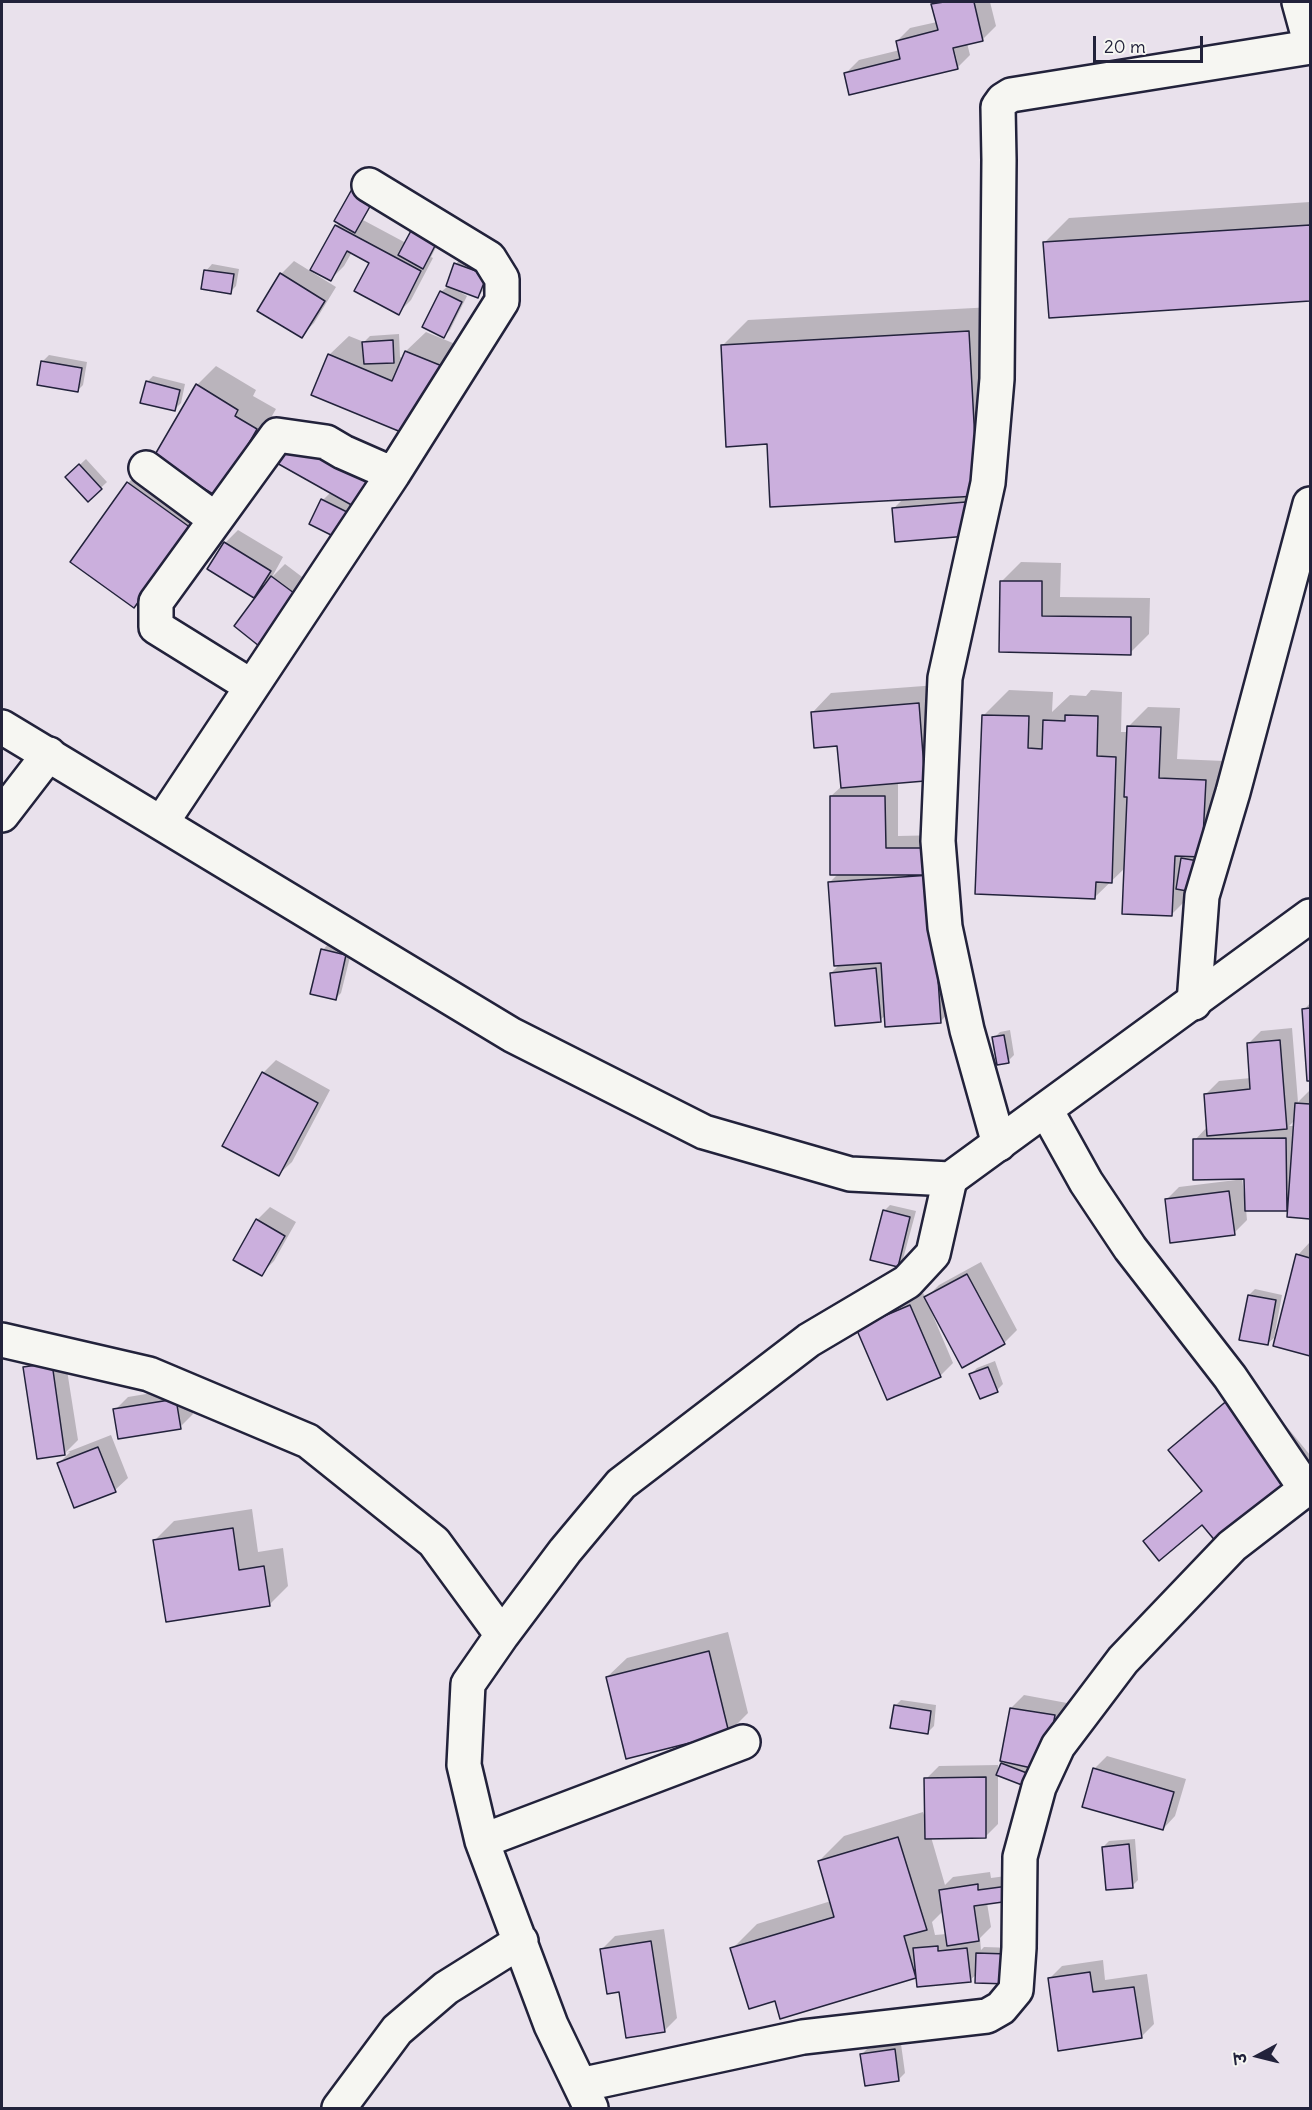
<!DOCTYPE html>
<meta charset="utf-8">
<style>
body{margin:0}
#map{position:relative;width:1312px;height:2110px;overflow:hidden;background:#e9e1ec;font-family:Delius,"Playpen Sans Deva",sans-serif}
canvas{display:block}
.frame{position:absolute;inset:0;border:3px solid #22223b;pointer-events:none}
.north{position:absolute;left:1228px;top:2026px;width:60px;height:60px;-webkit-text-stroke:4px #f6f6f2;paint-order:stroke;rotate:263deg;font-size:16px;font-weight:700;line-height:24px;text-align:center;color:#22223b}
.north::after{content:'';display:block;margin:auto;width:21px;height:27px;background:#22223b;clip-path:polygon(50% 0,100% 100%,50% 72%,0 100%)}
.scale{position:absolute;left:1093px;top:36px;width:110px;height:27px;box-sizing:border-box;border:3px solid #22223b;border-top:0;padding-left:8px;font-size:18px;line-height:21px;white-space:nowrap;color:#22223b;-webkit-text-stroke:4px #f6f6f2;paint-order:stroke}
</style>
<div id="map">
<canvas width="1312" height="2110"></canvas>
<div class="frame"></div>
<div class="north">उ</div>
<div class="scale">20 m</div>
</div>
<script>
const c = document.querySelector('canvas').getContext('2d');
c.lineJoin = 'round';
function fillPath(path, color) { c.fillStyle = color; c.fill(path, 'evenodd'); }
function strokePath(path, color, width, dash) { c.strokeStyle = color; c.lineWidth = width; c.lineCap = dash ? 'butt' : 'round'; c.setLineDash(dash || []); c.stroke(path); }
fillPath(new Path2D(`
 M936,2H990L996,26L983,39L967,43L970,55L957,68L846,73L859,60L900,50L897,41L910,28L937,22L933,5ZM952,40L957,61H954Z
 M382,187L363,220L406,243L443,234L431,257L433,258L411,300L398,313L371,263L352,252L344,266L331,279L336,226Z
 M1310,202V300L1050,317L1044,243L1069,218Z
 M462,257L492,268L484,290L478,296L461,290L460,292L467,296L450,330L444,336L441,292L448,286L456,264Z
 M294,261L336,287L314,323L301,336L281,274Z
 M212,264L239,269L236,286L230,292L206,271Z
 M993,307L980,522L894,508L903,499L769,443L723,345L748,320Z
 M426,332L465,348L432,416L329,355L349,336L364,342L370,336L399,334L400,357L403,359L406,351Z
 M49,355L87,362L83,385L77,391L43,361Z
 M216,366L256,390L253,396L276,409L237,476L197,385Z
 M153,376L185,384L181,403L174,410L147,382Z
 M86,459L107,482L88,500L67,477Z
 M147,464L209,508L154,587L134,606L128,483Z
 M394,467L343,530L323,500L331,492Z
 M238,530L283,557L272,577L285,564L314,586L301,603L257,598L209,569L225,543Z
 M1021,562L1061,563L1060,597L1150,598L1149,634L1130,653L1001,651L1002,581Z
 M937,685L924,780L898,782V836L943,835L959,1002L940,1022L886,1015L880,1020L831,973L840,964L830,882L838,874L831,796L842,786L838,744L812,713L831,693Z
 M1009,690L1053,692L1052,712L1070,695L1086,696L1091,690L1122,692L1121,732H1128L1129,726L1148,707L1180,708L1177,759L1224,761L1191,895L1171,915L1126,867L1095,897L984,715Z
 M329,943L352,949L341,993L335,999L323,950Z
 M1310,1003V1080H1308L1304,1010Z
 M1292,1028L1298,1102L1310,1090V1217L1288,1215L1289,1206L1286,1209H1246L1247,1220L1234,1233L1166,1200L1179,1187L1236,1180L1195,1140L1208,1126L1206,1094L1219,1081L1251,1078L1248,1044L1261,1031ZM1296,1119L1295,1126H1289ZM1242,1178H1246V1194L1244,1195Z
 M1010,1030L1014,1055L1008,1061L994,1038L1000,1032Z
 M276,1060L330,1090L292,1162L279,1174L263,1073Z
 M890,1205L916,1211L903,1259L897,1265L884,1211Z
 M270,1207L296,1222L274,1261L261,1274L257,1220Z
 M1310,1242V1354L1275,1345L1298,1255Z
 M981,1262L1017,1330L1004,1343L933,1310L931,1311L953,1363L940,1376L871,1315L923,1293L926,1298L939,1285Z
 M1255,1289L1282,1295L1274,1338L1267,1344L1249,1295Z
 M64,1351L78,1440L65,1453L111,1435L128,1478L115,1490L59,1463L70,1452L38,1457L25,1368L38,1355Z
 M995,1361L1003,1384L997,1390L971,1374L977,1368Z
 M1249,1381L1310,1455V1460L1293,1477L1202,1523L1145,1541L1164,1522L1203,1490L1170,1450L1189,1431Z
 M188,1387L193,1414L180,1427L115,1410L128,1397Z
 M252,1509L258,1552L283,1548L288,1586L269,1605L155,1540L174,1521Z
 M728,1632L748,1713L729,1732L607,1677L627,1658Z
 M1024,1695L1067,1703L1058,1757L1033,1779L998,1774V1824L985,1837H931L945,1885L953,1877L990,1872L991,1878L1021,1874L987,1903L991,1927L980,1938L981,1950L984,1947L1015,1948L977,1974L970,1980L917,1974L915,1976L776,1999L732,1949L757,1924L831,1901L819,1861L844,1836L923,1812L926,1821V1779L939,1766L998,1765V1773L1005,1761L1011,1708ZM943,1911L947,1934L935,1935L932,1922Z
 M901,1700L936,1705L934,1726L928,1732L895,1706Z
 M1107,1756L1186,1779L1175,1816L1163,1829L1094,1769Z
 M1135,1839L1138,1880L1132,1886L1103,1847L1109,1841Z
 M664,1929L677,2018L664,2031L621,1990L602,1949L615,1936Z
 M1103,1960L1105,1980L1147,1974L1154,2024L1141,2037L1049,1979L1062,1966Z
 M901,2044L905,2073L899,2079L861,2055L867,2049Z`), '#0003');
const building = new Path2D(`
 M944,2H974L983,41L953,48L958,69L849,95L844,73L900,59L896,41L938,30L931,4Z
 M356,182L377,194L355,233L334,221Z
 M335,225L421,271L399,315L354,291L369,263L347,251L331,281L310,270Z
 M1310,225V301L1049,318L1043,242Z
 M413,227L438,240L423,269L398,255Z
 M454,263L487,275L478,298L446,286Z
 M204,270L234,274L231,294L201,289Z
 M280,273L325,301L302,338L257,311Z
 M440,291L462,302L444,338L422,327Z
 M969,331L978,496L770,507L767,444L726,447L721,345Z
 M393,340L394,363L364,364L362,342Z
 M405,351L447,368L413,437L311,395L328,354L392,381Z
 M41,361L82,368L78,392L37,385Z
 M146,381L180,390L175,411L140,403Z
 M196,384L238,410L235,416L257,429L218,497L153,458Z
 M293,441L382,480L364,512L275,462Z
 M79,464L102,489L88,502L65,477Z
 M127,482L191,528L134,608L70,562Z
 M321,499L349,513L337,538L309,524Z
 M966,502L968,536L895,542L892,508Z
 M224,542L271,571L254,598L207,569Z
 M271,576L302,599L283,614L259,646L234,626Z
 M1000,581H1042V616L1131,617V655L999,652Z
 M919,703L925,781L841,788L837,746L814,748L811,712Z
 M982,715L1029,716L1028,748L1042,749L1043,720L1065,721V715L1098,716L1097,756L1116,757L1112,883L1096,882L1095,899L975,894Z
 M1127,726L1161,727L1159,778L1206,780L1202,857L1175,856L1172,916L1122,914L1127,797H1124Z
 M830,796H885L886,848H931V875H830Z
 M1181,858L1204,862L1198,893L1176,889Z
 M931,875L941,1023L885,1027L881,963L834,966L828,882Z
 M321,949L346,955L336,1000L310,994Z
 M876,968L881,1022L835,1026L830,973Z
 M1310,1008V1081H1307L1302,1009Z
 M1004,1035L1009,1063L997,1065L992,1037Z
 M1280,1040L1287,1129L1207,1136L1204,1094L1250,1089L1247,1043Z
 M262,1072L318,1103L279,1176L222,1146Z
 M1295,1103L1310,1104V1219L1287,1217Z
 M1286,1138L1287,1211H1245L1244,1179L1193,1180V1139Z
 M1229,1191L1235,1235L1170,1243L1165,1199Z
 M883,1210L910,1217L898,1267L870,1260Z
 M256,1219L285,1236L262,1276L233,1260Z
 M1296,1254L1310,1258V1356L1273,1346Z
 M967,1274L1005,1344L962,1368L924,1297Z
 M1248,1295L1276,1300L1268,1345L1239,1340Z
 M910,1305L941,1377L887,1400L856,1328Z
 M52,1363L65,1455L37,1459L23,1367Z
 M988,1367L998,1392L980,1399L969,1374Z
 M176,1399L181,1429L118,1439L113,1409Z
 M1229,1399L1294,1478L1217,1543L1202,1525L1159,1561L1143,1541L1202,1491L1168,1450Z
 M98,1447L116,1492L74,1508L57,1463Z
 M233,1528L239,1570L264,1566L270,1606L166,1622L153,1540Z
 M709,1651L729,1733L626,1759L606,1677Z
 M894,1705L931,1711L928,1734L890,1728Z
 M1010,1708L1055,1715L1045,1771L1000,1761Z
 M1001,1763L1032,1775L1027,1787L996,1775Z
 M1093,1768L1174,1792L1163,1830L1082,1807Z
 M986,1777V1838L925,1839L924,1778Z
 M898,1837L927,1930L904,1936L916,1978L780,2019L775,2001L749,2009L730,1948L834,1917L818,1861Z
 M1129,1844L1133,1888L1106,1890L1102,1847Z
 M978,1884V1890L1008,1886L1010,1901L974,1906L979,1941L947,1946L939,1890Z
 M651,1941L665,2032L626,2038L619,1992L607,1994L600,1949Z
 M938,1946V1951L967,1948L971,1982L917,1987L913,1948Z
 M976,1953L1009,1954V1984L975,1983Z
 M1090,1972L1093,1992L1134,1987L1142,2038L1058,2051L1048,1978Z
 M895,2049L899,2081L865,2086L860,2054Z`);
fillPath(building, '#cbafdd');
strokePath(building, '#22223b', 1.5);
const minor = new Path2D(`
 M1299,2L1310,42
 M146,468L215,519
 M251,686L156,627V602L277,435L326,442L343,452L393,474
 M2,815L49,754
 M162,822L393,474L502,301V279L489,258L369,185
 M1194,1003L1202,896L1233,792L1310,504
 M1046,1110L1086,1182L1130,1248L1230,1377L1297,1476L1307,1488L1310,1489
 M999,1144L967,1030L945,927L938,841L945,678L988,483L997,379L999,160L998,107L1003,100L1011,95L1310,47
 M2,1340L149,1374L308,1441L434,1542L502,1635
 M482,1841L743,1742
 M580,2085L803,2037L987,2016L1001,2008L1016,1990L1019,1948L1020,1857L1039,1787L1058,1746L1123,1660L1232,1546L1307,1488
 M339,2108L397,2030L446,1988L521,1941
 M591,2108L551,2025L482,1841L464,1765L468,1684L502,1635L565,1551L621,1484L809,1340L907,1282L933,1254L950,1179`);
const major = new Path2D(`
 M2,727L512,1035L704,1132L850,1174L950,1179L1310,916`);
strokePath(minor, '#22223b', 38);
strokePath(major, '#22223b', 38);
strokePath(minor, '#f6f6f2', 33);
strokePath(major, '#f6f6f2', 33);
</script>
